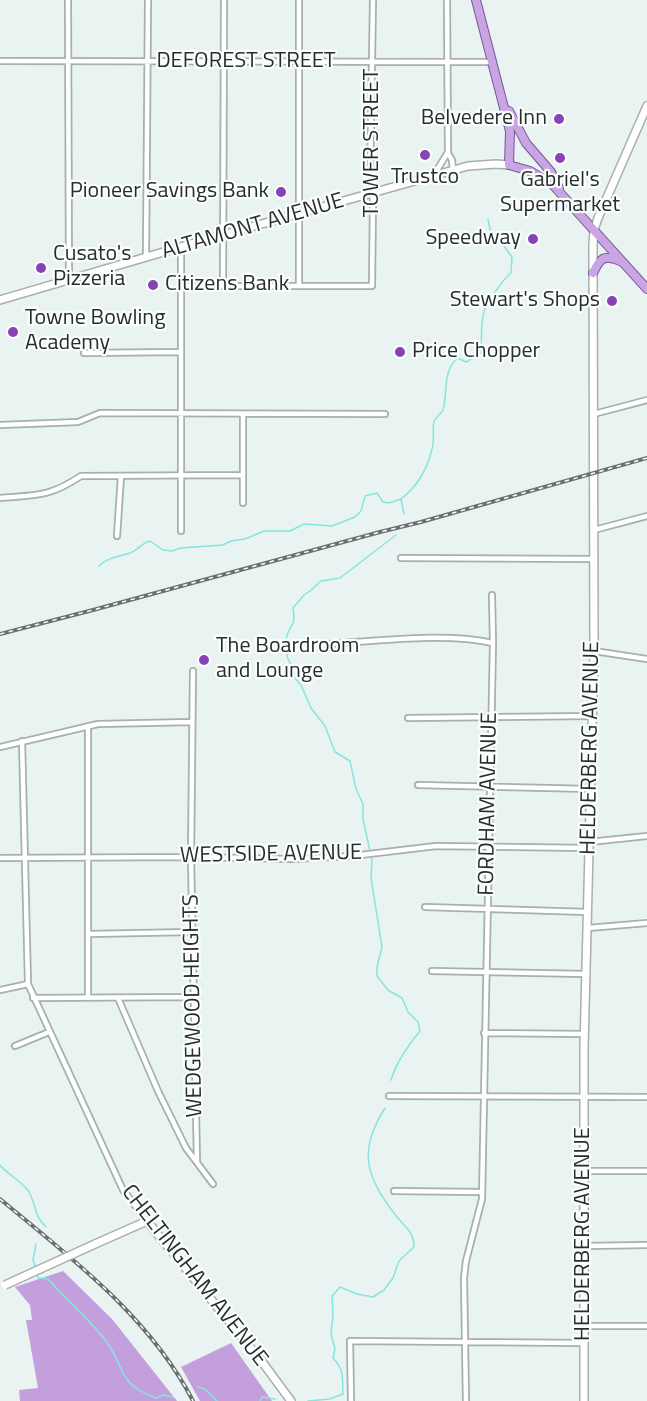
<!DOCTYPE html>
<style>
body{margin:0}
canvas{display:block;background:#e8f3f2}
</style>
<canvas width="647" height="1401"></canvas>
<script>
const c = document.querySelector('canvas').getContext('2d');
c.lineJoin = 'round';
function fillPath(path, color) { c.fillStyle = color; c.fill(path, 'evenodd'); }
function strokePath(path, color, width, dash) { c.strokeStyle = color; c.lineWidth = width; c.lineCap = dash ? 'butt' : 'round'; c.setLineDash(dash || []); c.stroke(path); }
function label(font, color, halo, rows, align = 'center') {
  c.font = font + ' "Titillium Web",sans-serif'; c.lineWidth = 4.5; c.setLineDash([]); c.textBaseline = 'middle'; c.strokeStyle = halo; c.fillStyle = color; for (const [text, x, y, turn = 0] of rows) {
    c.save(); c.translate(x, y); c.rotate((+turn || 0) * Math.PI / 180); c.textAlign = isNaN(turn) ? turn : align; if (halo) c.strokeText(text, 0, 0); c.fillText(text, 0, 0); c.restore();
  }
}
fillPath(new Path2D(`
 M63,1271L112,1319L177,1401H20L19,1390L38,1388L26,1320H32L30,1305L15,1287Z
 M231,1343L272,1401H200L181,1367Z`), '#c3a0dd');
strokePath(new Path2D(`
 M404,514L401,499C418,486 427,470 432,449C435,441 432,430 434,421C436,417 441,414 443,410C448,393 442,370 458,358L466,362L481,353C482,340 480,320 485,309C489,300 503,279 511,273L512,257L504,246L492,240L488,219
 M99,566C108,557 118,557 130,553C138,550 142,543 150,541L163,550L172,551L181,548L223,545L231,541L245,539L264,531H290L304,524L332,526L355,517L361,511L365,496L377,493L383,502L389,503L401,499
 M391,1080C397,1061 408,1046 420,1031L418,1022L408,1012L402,998L388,990L377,976V967L382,947L371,878L372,860L363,819V804L356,789L350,761L335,752L325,726L311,708L301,685L293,676C296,667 291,666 288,659C286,654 286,645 286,640C287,626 297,629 293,608L304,595L310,591L321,581L340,578L396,535
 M0,1165C8,1175 22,1181 29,1192C38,1208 32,1213 46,1227
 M36,1269L33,1260L36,1244
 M37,1274L38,1278L48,1279C67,1300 89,1319 106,1341C127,1370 116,1383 156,1398L164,1395L172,1397
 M198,1387L205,1389L217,1401
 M260,1401L262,1397L275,1399
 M308,1401L330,1399L343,1394C342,1377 345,1371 333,1358L335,1349L331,1334L333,1316L332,1296L340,1287L357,1294L373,1297L384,1290L393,1278L399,1261L414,1247C414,1232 406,1228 397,1217C366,1177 357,1152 385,1108`), '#85e6dd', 1.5);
const street = new Path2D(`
 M68,0L69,280
 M299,0V286
 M0,61L493,62
 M448,153L452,160L453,170
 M434,175L448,152L447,0
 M181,247V531
 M146,257L148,0
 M223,285L224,0
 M182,286H372L373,200L370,185L373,0
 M84,353L181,352
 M594,414L647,400
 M0,425L78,422L100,413L385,414
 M0,498C37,495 49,497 81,476L242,475
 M243,503V415
 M594,530L647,516
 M117,536L121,476
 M401,558L594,559
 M330,644C380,641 444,632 493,643
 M594,651L647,659
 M193,671L191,857L197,1162
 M408,718L592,716
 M88,726V997
 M22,741L28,984L123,1190L147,1221
 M0,747L98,724L192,722
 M418,785L590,789
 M589,842L647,836
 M0,858L191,857L291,859L352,856L436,846L589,848
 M425,907L588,912
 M588,928L647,923
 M88,934L192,932
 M432,971L586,974
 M0,990L28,984
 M33,998L192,997
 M118,998L158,1091L186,1148L213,1184
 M484,1033L585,1034
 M15,1046L49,1032
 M389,1096L647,1097
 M584,1171H647
 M394,1191L481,1192
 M584,1246L647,1245
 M584,1326H647
 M351,1401L350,1341L584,1343
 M466,1401L464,1278L466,1261L482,1199L493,643L492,595`);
const secondary = new Path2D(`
 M0,300L201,241L468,166L496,164L509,165
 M95,1244L147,1221L263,1363L291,1401
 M584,1401V1048L594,651L593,245L594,230L598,218L647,106`);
const primary = new Path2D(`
 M476,0L510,131L509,165L530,171L553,185L647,289
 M509,111L526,143L551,172L559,188
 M593,273C600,258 604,254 620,261`);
strokePath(street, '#a5b0af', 8);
strokePath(secondary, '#a5b0af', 10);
strokePath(primary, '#7a5497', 10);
strokePath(street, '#fff', 4.5);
strokePath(secondary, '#fff', 7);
strokePath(primary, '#caa5e3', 8);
const rail = new Path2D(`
 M0,634L93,610L380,532L421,522L647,458
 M0,1199C71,1258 150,1317 193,1401`);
strokePath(rail, '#69706f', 4);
strokePath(rail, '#fafffe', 1.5, [4.5]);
const secondaryBridge = new Path2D(`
 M5,1285L95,1244`);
strokePath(secondaryBridge, '#a5b0af', 10, []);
strokePath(secondaryBridge, '#fff', 7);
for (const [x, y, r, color] of [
 [559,119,6,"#8942b5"],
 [425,155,6,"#8942b5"],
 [560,158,6,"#8942b5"],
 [281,192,6,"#8942b5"],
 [533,239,6,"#8942b5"],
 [41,268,6,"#8942b5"],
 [153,285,6,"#8942b5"],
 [612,301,6,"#8942b5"],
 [13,332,6,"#8942b5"],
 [400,352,6,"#8942b5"],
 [204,660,6,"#8942b5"]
]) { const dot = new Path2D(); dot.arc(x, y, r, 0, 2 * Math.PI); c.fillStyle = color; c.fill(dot); strokePath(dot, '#fafffe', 2); }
label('22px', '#282c2c', '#fafffe', [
 ["DEFOREST STREET",246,62],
 ["TOWER STREET",373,143,-90],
 ["ALTAMONT AVENUE",253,227,-16],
 ["HELDERBERG AVENUE",591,748,-89],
 ["FORDHAM AVENUE",489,804,-89],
 ["WESTSIDE AVENUE",271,855,-1],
 ["WEDGEWOOD HEIGHTS",194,1006,-91],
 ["HELDERBERG AVENUE",584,1234,-90],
 ["CHELTINGHAM AVENUE",194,1276,52]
]);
label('22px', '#282c2c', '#fafffe', [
 ["Belvedere Inn",547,119,"right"],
 ["Trustco",425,178,"center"],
 ["Gabriel's",560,181,"center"],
 ["Supermarket",560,206,"center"],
 ["Pioneer Savings Bank",269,192,"right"],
 ["Speedway",521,239,"right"],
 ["Cusato's",53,255],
 ["Pizzeria",53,280],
 ["Citizens Bank",165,285],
 ["Stewart's Shops",600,301,"right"],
 ["Towne Bowling",25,319],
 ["Academy",25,344],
 ["Price Chopper",412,352],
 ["The Boardroom",216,647],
 ["and Lounge",216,672]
], 'left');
</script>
